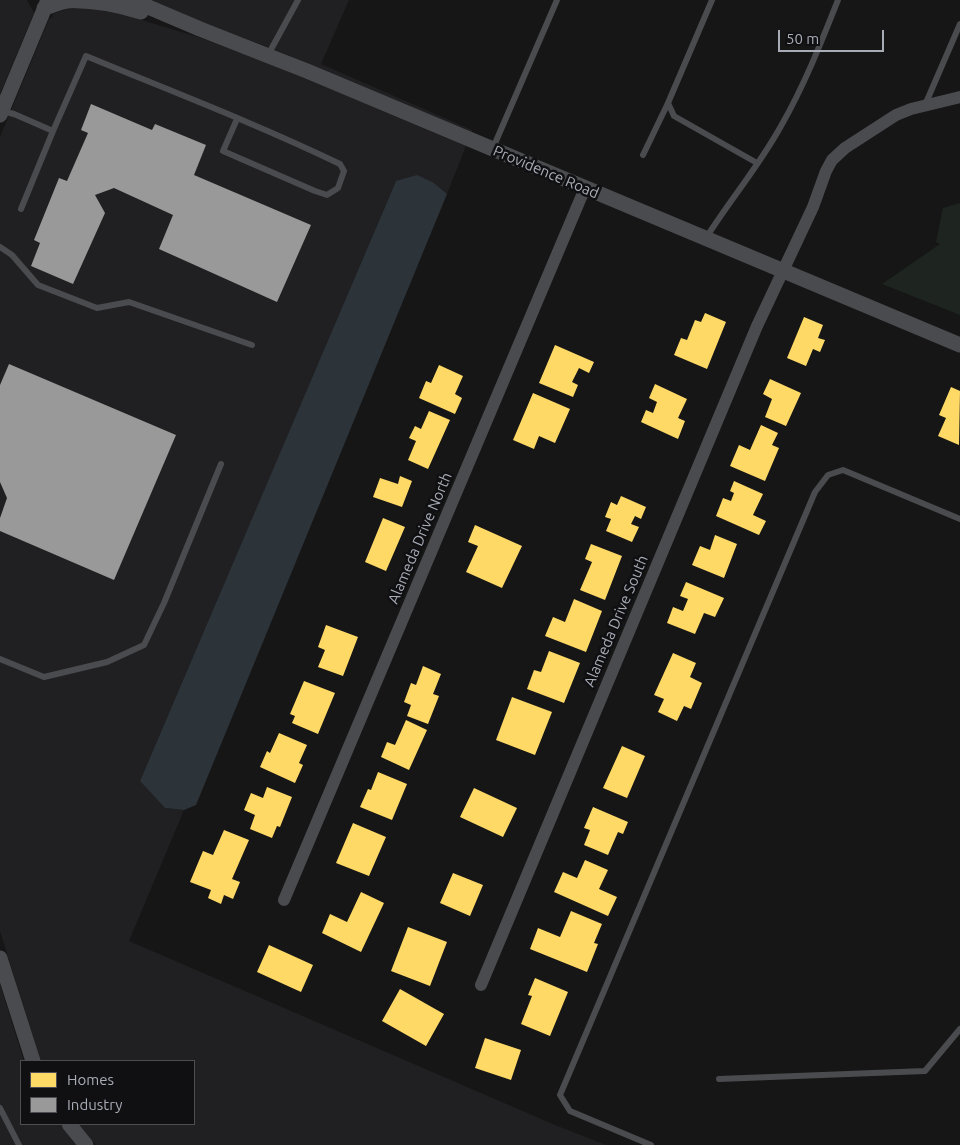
<!DOCTYPE html>
<style>
body{margin:0}
#map{position:relative;width:960px;height:1145px;overflow:hidden;background:#161616;font-family:Ubuntu,sans-serif}
canvas{display:block}
.legend{position:absolute;left:20px;top:1060px;width:175px;height:65px;box-sizing:border-box;background:#101012;border:1px solid #4d4e54;margin:0;padding:6px 9px;list-style:none;font-size:15px;color:#a8acb6}
.legend li{display:flex;align-items:center;gap:10px;height:25px}
.legend b{width:25px;border:1px solid #4d4e54}
.scale{position:absolute;left:778px;top:30px;width:106px;height:22px;box-sizing:border-box;border:2px solid #a8acb6;border-top:0;padding-left:6px;font-size:15px;line-height:18px;white-space:nowrap;color:#a8acb6;-webkit-text-stroke:4px #101012;paint-order:stroke}
</style>
<div id="map">
<canvas width="960" height="1145"></canvas>
<ul class="legend">
<li><b style="height:14px;background:#ffd966"></b>Homes</li>
<li><b style="height:14px;background:#999"></b>Industry</li>
</ul>
<div class="scale">50 m</div>
</div>
<script>
const c = document.querySelector('canvas').getContext('2d');
c.lineJoin = 'round';
function fillPath(path, color) { c.fillStyle = color; c.fill(path, 'evenodd'); }
function strokePath(path, color, width, dash) { c.strokeStyle = color; c.lineWidth = width; c.lineCap = dash ? 'butt' : 'round'; c.setLineDash(dash || []); c.stroke(path); }
function label(font, color, halo, rows, align = 'center') {
  c.font = font + ' Ubuntu,sans-serif'; c.lineWidth = 5; c.setLineDash([]); c.textBaseline = 'middle'; c.strokeStyle = halo; c.fillStyle = color; for (const [text, x, y, turn = 0] of rows) {
    c.save(); c.translate(x, y); c.rotate((+turn || 0) * Math.PI / 180); c.textAlign = isNaN(turn) ? turn : align; if (halo) c.strokeText(text, 0, 0); c.fillText(text, 0, 0); c.restore();
  }
}
fillPath(new Path2D(`
 M0,0H27L34,13L0,94Z
 M150,0H349L321,64L472,130V132L271,48L203,23Z
 M68,9H91L122,14L198,37L266,62L466,146L447,194L434,183L396,181L140,781L165,808L184,810L129,941L555,1125L606,1145H96L79,1124H194V1061H41L40,1059L0,931V137L49,19L53,17L52,14Z
 M0,984L24,1061H21V1124H60L76,1145H0Z`), '#202022');
fillPath(new Path2D(`
 M960,203V315L882,284L940,244L936,242L943,208Z`), '#1e241f');
fillPath(new Path2D(`
 M417,175L434,183L447,194L196,805L184,810L165,808L140,781L396,181Z`), '#2c3339');
fillPath(new Path2D(`
 M705,313L726,322L707,369L674,355L681,338L687,340L695,320L701,322Z
 M804,317L823,325L818,338L825,340L820,352L813,349L806,366L787,358Z
 M555,345L594,362L589,373L579,368L572,382L578,385L573,397L539,383Z
 M439,365L463,376L455,394L462,398L455,414L419,398L426,381L431,383Z
 M770,379L801,393L786,426L765,417L772,399L763,394Z
 M655,384L687,399L678,418L685,421L678,439L641,422L646,410L653,413L657,402L649,398Z
 M951,387L960,391L959,445L938,436L946,418L939,415Z
 M533,393L570,409L555,443L539,436L534,449L513,440Z
 M429,411L450,420L428,469L408,460L416,441L409,438L415,426L421,429Z
 M761,425L778,433L772,445L779,448L765,481L730,466L739,445L750,450Z
 M400,476L412,481L402,507L373,497L380,478L398,484Z
 M734,481L763,494L753,515L766,521L759,535L716,516L723,498L731,501L734,493L730,491Z
 M621,496L646,507L641,519L635,516L631,524L639,527L632,542L606,531L611,519L605,517L611,502L617,505Z
 M383,518L405,527L386,571L365,562Z
 M475,525L522,546L502,588L466,572L478,546L468,542Z
 M715,535L737,544L724,578L692,565L700,546L710,550Z
 M591,544L622,556L605,600L580,590L592,562L585,559Z
 M686,582L724,598L715,617L704,613L695,634L667,623L673,607L683,611L688,599L680,596Z
 M574,599L602,611L586,652L545,636L553,617L565,622Z
 M326,625L358,637L343,676L318,667L325,650L318,647Z
 M549,651L580,663L564,703L527,689L534,670L541,672Z
 M673,653L696,663L690,677L702,683L691,709L684,706L677,721L658,712L664,699L654,695Z
 M423,666L441,674L433,694L439,696L428,724L407,716L411,705L404,702L411,683L416,685Z
 M304,681L335,693L318,734L292,723L295,716L290,714Z
 M512,697L552,712L535,755L496,740Z
 M406,720L427,730L409,770L381,757L387,742L395,745Z
 M279,733L307,745L299,763L303,765L295,783L260,767L267,751L270,753Z
 M622,746L645,756L627,798L603,788Z
 M378,772L407,784L392,820L360,807L368,789L371,790Z
 M267,787L292,797L280,827L277,826L272,838L250,829L255,815L244,810L251,793L263,798Z
 M474,788L517,808L503,837L460,817Z
 M593,807L628,822L623,834L618,832L608,855L584,845L590,830L584,828Z
 M353,823L386,837L369,876L336,863Z
 M224,830L249,840L232,879L240,882L233,899L224,895L221,904L208,898L211,890L190,882L203,851L213,855Z
 M585,860L608,870L599,889L617,897L608,916L554,892L563,872L577,878Z
 M453,873L483,885L470,916L440,903Z
 M361,892L384,903L361,952L322,933L330,914L347,922Z
 M571,911L602,924L594,943L598,944L587,972L530,949L538,928L560,937Z
 M408,927L447,942L430,986L391,971Z
 M269,945L313,965L301,992L257,972Z
 M535,978L568,992L550,1036L521,1024L532,996L528,995Z
 M400,989L444,1014L426,1046L382,1021Z
 M485,1038L521,1050L511,1080L475,1068Z`), '#ffd966');
fillPath(new Path2D(`
 M91,104L152,130L155,124L206,145L194,175L311,225L277,302L159,249L173,215L114,188L95,195L105,213L73,284L31,266L40,243L34,240L59,178L67,181L88,133L81,130Z
 M9,364L176,435L114,580L0,531V518L7,498L0,482V385Z`), '#999');
strokePath(new Path2D(`
 M712,0L668,103L674,116L757,163
 M268,55L298,0
 M925,105L960,24
 M2,111L14,114L53,131L86,56C171,91 257,124 340,164L344,171L338,188L327,195L315,191L223,151L237,119
 M493,148L557,0
 M643,155L668,103
 M21,209L53,131
 M706,238C730,200 759,166 781,126C804,86 821,43 838,0
 M0,247L12,255L38,285L97,308L129,302L252,345
 M0,659L44,677L107,662L144,645L164,603L221,464
 M719,1079L925,1071L960,1029
 M0,1108L19,1145
 M651,1145L570,1111L560,1095L815,492L828,475L843,470L960,519`), '#4a4b4e', 6);
strokePath(new Path2D(`
 M284,900L585,188
 M481,985L757,326L813,207L826,171L832,160L845,148L896,115L911,109L960,97`), '#4a4b4e', 12);
strokePath(new Path2D(`
 M132,0L200,29L307,71L960,345
 M44,8C52,6 60,2 67,1C92,0 118,5 141,12
 M0,115L48,0
 M0,958L33,1061
 M69,1124L86,1145`), '#4a4b4e', 15);
label('15px', '#a8acb6', '#101012', [
 ["Providence Road",546,172,23],
 ["Alameda Drive North",420,538,-67],
 ["Alameda Drive South",616,621,-67]
]);
</script>
